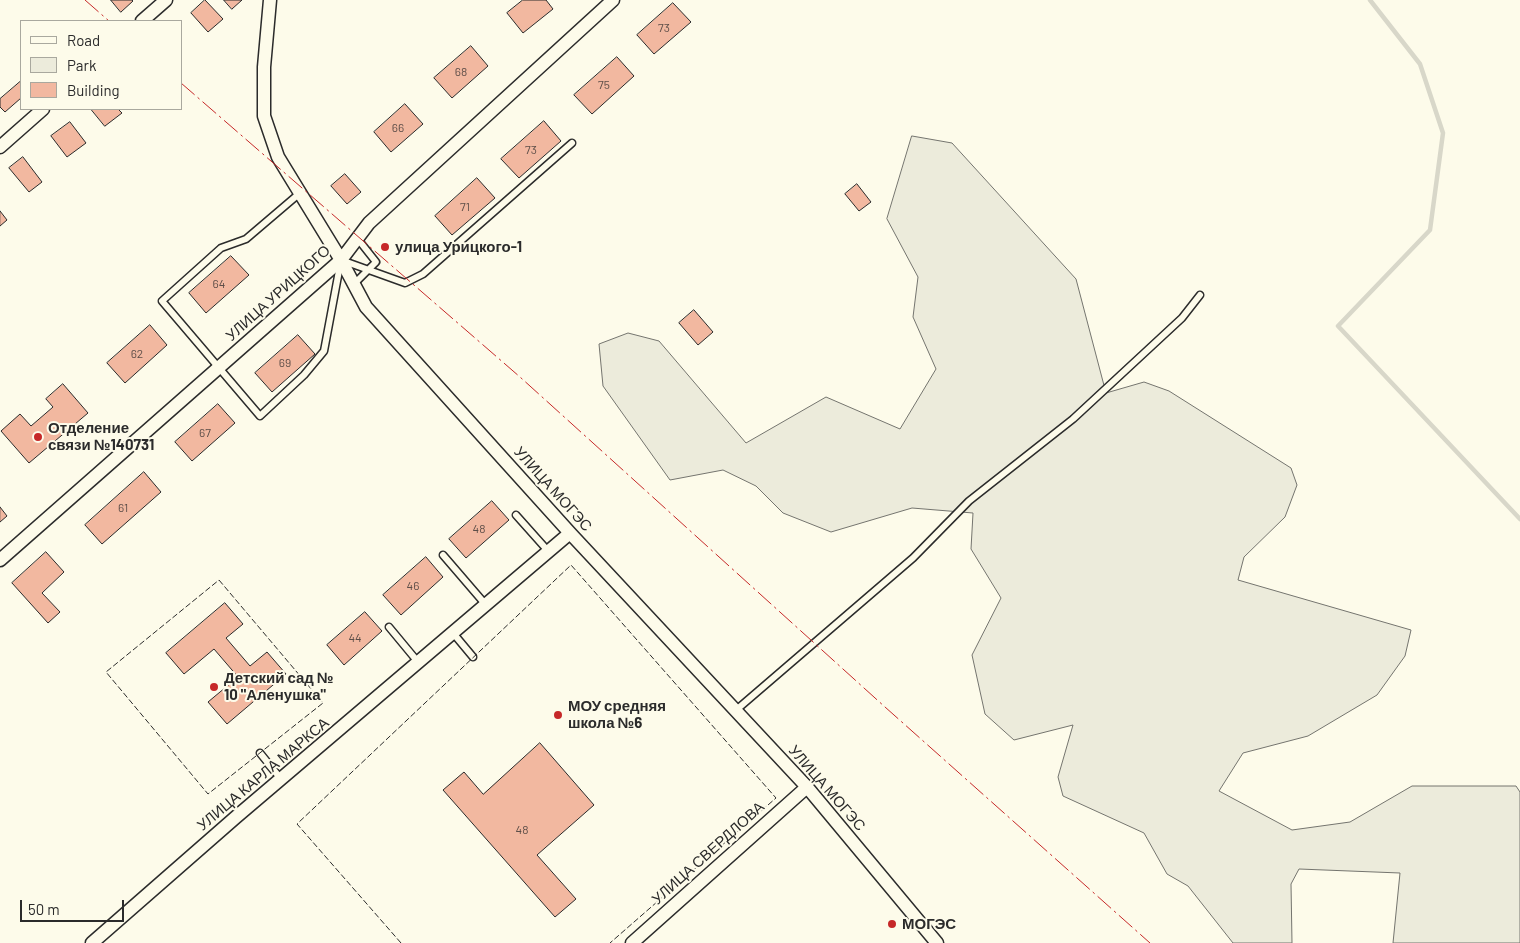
<!DOCTYPE html>
<meta charset="utf-8">
<style>
body{margin:0}
#map{position:relative;width:1520px;height:943px;overflow:hidden;background:#fdfbea;font-family:Barlow,sans-serif}
canvas{display:block}
.legend{position:absolute;left:20px;top:20px;width:162px;height:90px;box-sizing:border-box;background:#fdfbea;border:1px solid #a9a89e;margin:0;padding:6px 9px;list-style:none;font-size:15px;color:#2b2b2b}
.legend li{display:flex;align-items:center;gap:10px;height:25px}
.legend b{width:25px;border:1px solid #a9a89e}
.scale{position:absolute;left:20px;top:900px;width:104px;height:22px;box-sizing:border-box;border:2px solid #2b2b2b;border-top:0;padding-left:6px;font-size:15px;line-height:18px;white-space:nowrap;color:#2b2b2b;-webkit-text-stroke:4px #fdfbea;paint-order:stroke}
</style>
<div id="map">
<canvas width="1520" height="943"></canvas>
<ul class="legend">
<li><b style="height:6px;background:#fdfbea"></b>Road</li>
<li><b style="height:14px;background:#ecebdb"></b>Park</li>
<li><b style="height:14px;background:#f2b8a0"></b>Building</li>
</ul>
<div class="scale">50 m</div>
</div>
<script>
const c = document.querySelector('canvas').getContext('2d');
c.lineJoin = 'round';
function fillPath(path, color) { c.fillStyle = color; c.fill(path, 'evenodd'); }
function strokePath(path, color, width, dash) { c.strokeStyle = color; c.lineWidth = width; c.lineCap = dash ? 'butt' : 'round'; c.setLineDash(dash || []); c.stroke(path); }
function label(font, color, halo, rows, align = 'center') {
  c.font = font + ' Barlow,sans-serif'; c.lineWidth = 4; c.setLineDash([]); c.textBaseline = 'middle'; c.strokeStyle = halo; c.fillStyle = color; for (const [text, x, y, turn = 0] of rows) {
    c.save(); c.translate(x, y); c.rotate((+turn || 0) * Math.PI / 180); c.textAlign = isNaN(turn) ? turn : align; if (halo) c.strokeText(text, 0, 0); c.fillText(text, 0, 0); c.restore();
  }
}
const green = new Path2D(`
 M912,136L952,143L1076,279L1106,393L1144,382L1169,391L1291,468L1297,485L1285,517L1244,557L1238,580L1411,630L1405,656L1377,695L1308,736L1243,753L1219,791L1292,830L1350,822L1412,786H1516L1520,792V943H1393L1400,873L1299,869L1291,884L1292,943H1233L1188,886L1167,874L1144,833L1063,796L1058,777L1073,725L1014,740L985,714L972,655L1001,598L971,549L973,513L912,508L831,532L783,513L756,486L723,470L670,480L603,386L599,344L628,333L659,341L746,443L826,397L900,429L936,369L913,317L918,277L887,219Z`);
fillPath(green, '#ecebdb');
strokePath(green, '#74746e', 1);
strokePath(new Path2D(`
 M1370,0L1420,64L1443,133L1430,230L1338,326L1520,519`), '#d8d7c9', 4.5);
const building = new Path2D(`
 M111,0H132L133,1L121,12Z
 M205,0L223,19L208,32L191,13Z
 M224,0H242L232,9Z
 M523,0H546L553,9L523,33L507,13Z
 M673,3L691,22L654,54L637,35Z
 M471,46L488,66L452,98L434,78Z
 M617,57L634,76L592,114L574,95Z
 M21,81V98L5,112L0,107V99Z
 M405,104L423,124L391,152L374,132Z
 M91,109H118L122,113L105,126Z
 M544,121L561,141L519,178L501,159Z
 M70,122L86,143L67,157L51,136Z
 M23,157L42,182L29,192L9,168Z
 M345,174L361,192L347,204L331,186Z
 M477,178L495,198L452,235L435,216Z
 M857,184L871,202L859,211L845,194Z
 M0,211L7,220L0,226Z
 M231,256L249,275L206,313L189,293Z
 M694,310L713,332L698,345L679,323Z
 M150,325L167,345L125,383L107,363Z
 M298,335L315,354L272,392L255,373Z
 M63,384L88,413L29,463L1,431L20,414L31,426L53,407L46,399Z
 M218,404L235,423L192,461L175,442Z
 M144,472L161,492L102,544L85,525Z
 M492,501L509,520L466,558L449,539Z
 M0,507L7,516L0,522Z
 M46,552L64,572L42,593L60,612L48,623L12,583Z
 M426,557L443,577L401,615L383,595Z
 M225,603L243,624L226,638L250,666L267,652L286,674L227,724L208,702L238,677L214,649L184,674L166,653Z
 M365,612L382,631L344,665L327,645Z
 M540,743L594,805L537,855L576,899L555,917L443,790L464,772L483,794Z`);
fillPath(building, '#f2b8a0');
strokePath(building, '#2b2b2b', 1);
const lane = new Path2D(`
 M300,193L246,239L221,248L162,301L260,416L304,375L324,351L341,260L405,283L423,274L572,143
 M354,284L376,262L357,238
 M516,515L549,552
 M443,555L486,605
 M389,627L418,662
 M453,633L473,657
 M735,711L913,558L969,501L1073,419L1182,318L1200,295
 M260,753L281,779`);
const street = new Path2D(`
 M270,0L264,67V116L278,157L341,260L366,307L570,533L807,787L937,943
 M142,21L166,0
 M0,147L43,109
 M0,560L341,260L369,223L613,0
 M92,943L236,817L570,533
 M632,943L807,787`);
strokePath(lane, '#2b2b2b', 9);
strokePath(street, '#2b2b2b', 15);
strokePath(lane, '#fdfbea', 6);
strokePath(street, '#fdfbea', 12);
strokePath(new Path2D(`
 M219,580L323,703L208,794L106,672Z
 M401,943L297,824L571,565L776,798L610,943`), '#2b2b2b', 1, [6, 2.5]);
strokePath(new Path2D(`
 M85,0L109,21
 M181,83L520,377L885,707L1150,943`), '#c62828', 1, [18, 4, 2.5, 4]);
for (const [x, y, r, color] of [
 [385,247,5,"#c62828"],
 [38,437,5,"#c62828"],
 [214,687,5,"#c62828"],
 [558,715,5,"#c62828"],
 [892,924,5,"#c62828"]
]) { const dot = new Path2D(); dot.arc(x, y, r, 0, 2 * Math.PI); c.fillStyle = color; c.fill(dot); strokePath(dot, '#fdfbea', 2); }
label('12px', '#5d4e48', null, [
 ["73",664,28],
 ["68",461,72],
 ["75",604,85],
 ["66",398,128],
 ["73",531,150],
 ["71",465,207],
 ["64",219,284],
 ["62",137,354],
 ["69",285,363],
 ["67",205,433],
 ["61",123,508],
 ["48",479,529],
 ["46",413,586],
 ["44",355,638],
 ["48",522,830]
]);
label('bold 15px', '#2b2b2b', '#fdfbea', [
 ["улица Урицкого-1",395,247],
 ["Отделение",48,428],
 ["связи №140731",48,445],
 ["Детский сад №",224,678],
 ["10 \"Аленушка\"",224,695],
 ["МОУ средняя",568,706],
 ["школа №6",568,723],
 ["МОГЭС",902,924]
], 'left');
label('15px', '#2b2b2b', '#fdfbea', [
 ["УЛИЦА УРИЦКОГО",278,293,-42],
 ["УЛИЦА МОГЭС",553,489,48],
 ["УЛИЦА КАРЛА МАРКСА",263,774,-40],
 ["УЛИЦА МОГЭС",827,788,49],
 ["УЛИЦА СВЕРДЛОВА",708,853,-42]
]);
</script>
